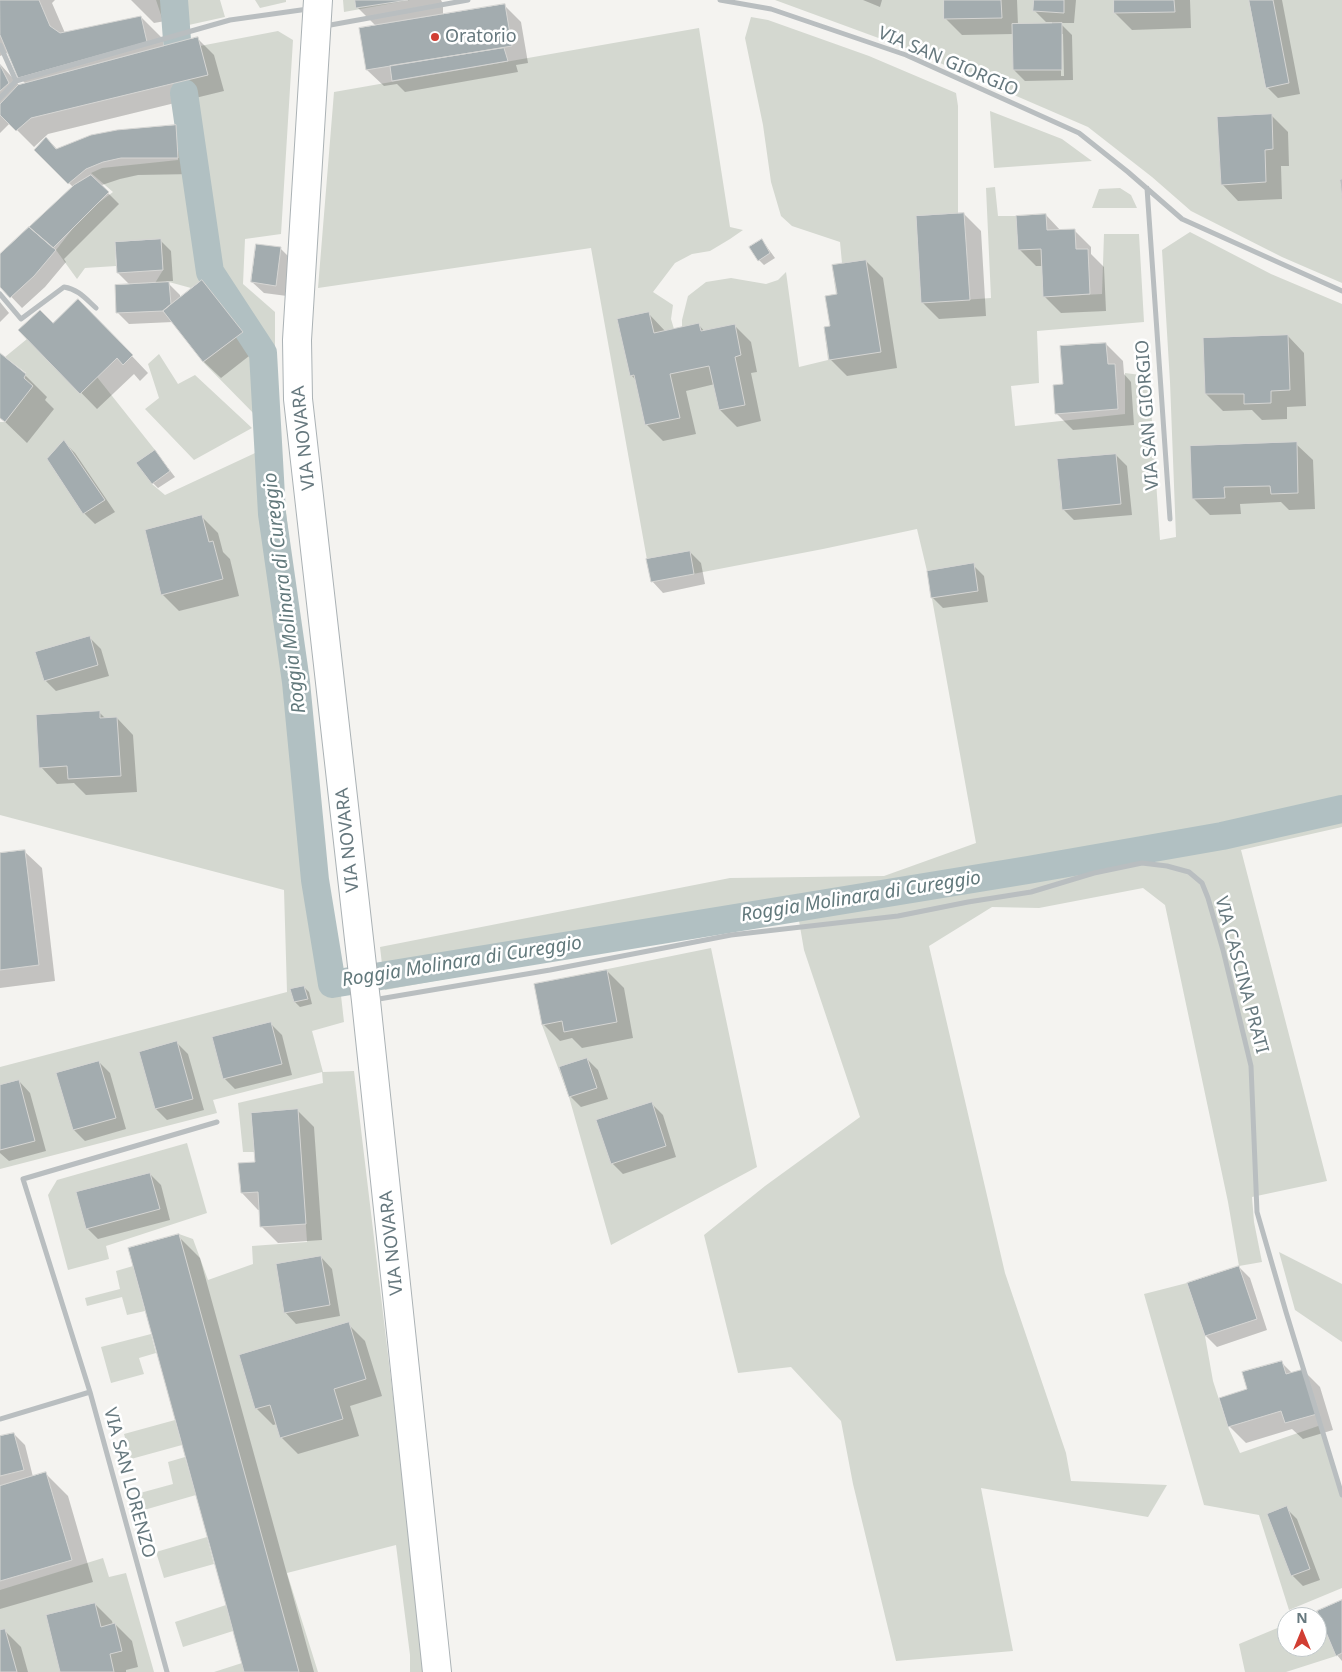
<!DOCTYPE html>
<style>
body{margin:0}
#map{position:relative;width:1342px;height:1672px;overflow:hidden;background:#f4f3f0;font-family:"Noto Sans",sans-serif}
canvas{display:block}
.north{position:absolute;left:1277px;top:1607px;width:50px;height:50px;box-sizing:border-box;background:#fff;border:1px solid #c2c9cb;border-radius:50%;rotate:0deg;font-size:14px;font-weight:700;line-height:20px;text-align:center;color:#66787e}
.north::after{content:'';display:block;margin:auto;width:18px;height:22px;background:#d13e33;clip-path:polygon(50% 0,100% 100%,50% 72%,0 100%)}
</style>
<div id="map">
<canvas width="1342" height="1672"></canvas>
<div class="north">N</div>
</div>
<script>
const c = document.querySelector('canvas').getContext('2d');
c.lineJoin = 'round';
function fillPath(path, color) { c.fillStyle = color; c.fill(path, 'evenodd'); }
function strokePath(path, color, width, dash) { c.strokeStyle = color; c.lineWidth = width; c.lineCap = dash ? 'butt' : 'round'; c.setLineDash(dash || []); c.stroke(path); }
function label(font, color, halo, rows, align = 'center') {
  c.font = font + ' "Noto Sans",sans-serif'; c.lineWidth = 5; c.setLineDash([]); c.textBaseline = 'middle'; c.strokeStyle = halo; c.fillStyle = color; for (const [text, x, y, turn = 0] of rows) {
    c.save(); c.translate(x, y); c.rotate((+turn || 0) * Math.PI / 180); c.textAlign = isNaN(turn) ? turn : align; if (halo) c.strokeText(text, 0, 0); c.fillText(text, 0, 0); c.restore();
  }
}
fillPath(new Path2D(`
 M156,0H220L225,17L166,30Z
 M255,0H286V2L260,8Z
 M343,0H410L344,12Z
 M775,0H1342V283L1282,257L1191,211L1152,177L1088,127L903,47Z
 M751,17L768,20L869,56L956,93L958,106V214L916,216L921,303L991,298L986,188L995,187L998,216H1016L1018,250L1041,249L1043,297L1102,294L1104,234H1139L1144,322L1037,331L1039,383L1011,386L1015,426L1125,414V373L1149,376L1160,540L1176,537L1170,382L1162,250L1190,232L1271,274L1342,304V827L1241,850L1327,1181L1252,1197L1254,1222L1262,1262L1239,1266L1228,1202L1165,905L1143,888L1039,908L992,907L929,946L1005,1273L1066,1453L1071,1481L1167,1485L1148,1517L981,1488L1013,1651L896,1661L853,1484L841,1421L791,1367L738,1373L704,1235L765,1186L860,1117L804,950L798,915L385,990L380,947L730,878L884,876L976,843L927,571L917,529L823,549L651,582L591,248L318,288L334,92L699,28L730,227L743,230L730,239L710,251L692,254L675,263L653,292L673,305L671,319L674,329L682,327V320L688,296L706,282L731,278L766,284L778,280L786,272L799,367L828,360L824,327L830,326L825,296L836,294L832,265L842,263L840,242L792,226L781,216L771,182L763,125L745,38Z
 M278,31L293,40L281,234L245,239L243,284L275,312V420L262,422L203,362L243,332L202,280L191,288L169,282L155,283L163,270L161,239L115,242L116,266L85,268L77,279L56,250L85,213L113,192L91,173L102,168L178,160L179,133L174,83L208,75L200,46Z
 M990,111L1062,139L1092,161L994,168Z
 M1120,188L1131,195L1137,208H1092L1099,189Z
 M27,339L80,393L97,377L155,450L170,471L152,484L165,495L253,454L278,441L344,1022L312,1031L323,1072L354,1071L426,1672H410V1655L396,1545L287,1573L318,1672H299L179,1234L193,1239L208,1280L253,1264L252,1246L307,1242L298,1110L251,1113L254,1152H243L238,1103L323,1083L322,1072L213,1100L217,1113L0,1169V1067L287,992L284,890L0,815V422H5L32,386L24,378L26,373L5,357Z
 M159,354L178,384L195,375L252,428L194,460L145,409L159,398L148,364Z
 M711,948L757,1167L611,1245L569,1097L542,1025L534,984Z
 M187,1143L207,1213L106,1246L109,1259L68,1270L48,1195L57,1180Z
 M1279,1252L1342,1284V1342L1295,1310Z
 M133,1266L145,1311L127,1315L122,1297L87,1306L85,1298L120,1289L116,1271Z
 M1187,1283L1205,1336L1213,1381L1228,1427L1240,1453L1321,1425L1342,1495V1588L1289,1610L1259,1515L1204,1505L1144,1294Z
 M151,1334L156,1353L139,1358L144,1374L111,1383L101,1347Z
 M175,1420L182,1445L131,1459L124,1434Z
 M185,1457L196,1495L144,1510L140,1493L173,1484L168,1462Z
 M207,1537L214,1564L164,1578L156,1552Z
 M103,1558L109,1577L126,1573L154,1672H0V1590Z
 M226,1605L233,1631L183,1647L175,1622Z
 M1317,1611L1336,1656L1286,1672H1245L1239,1644L1287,1624V1647H1317V1617H1302Z
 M242,1663L244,1672H214Z`), '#d4d8d0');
fillPath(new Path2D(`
 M0,0H55L52,3L65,33L141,17L163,39L164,47L197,38L214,55L224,91L48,134L34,147L10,123L0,133V64L20,86L26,84L19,77L9,52L0,56Z
 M131,0H182L185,14L177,19L154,23Z
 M356,0H441L443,4V15L504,5L521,22L528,63L516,65L518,72L405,92L397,84L384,86L367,70L376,26L357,7Z
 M863,0H882L880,7Z
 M945,0H1017L1018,25L1052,24V22H1046L1035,11V0H1076L1074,23H1060L1072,35L1073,80L1025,81L1014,70L1013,34L962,35L946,19ZM1061,34H1063L1064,76H1061Z
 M1115,0H1190L1191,28L1132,30L1115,13Z
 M1250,0H1282L1300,94L1278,98L1267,87Z
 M1271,115L1288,132L1289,166H1281L1282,199L1238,201L1222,184Z
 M176,127L192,144L194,174L138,175L120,179L102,185L101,186L119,204L64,259L66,262L45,287L22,308L0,285V256L73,187L36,150L46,138L58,150Z
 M964,214L981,231L986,316L939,319L922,302Z
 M1046,215L1061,231L1074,230L1091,247V254L1104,267L1106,311L1061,313L1044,296L1043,266H1036L1019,249Z
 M160,240L171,251L173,281H166L180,295V299L202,281L218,298L258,349L221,378L204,362L173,322L129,324L118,313L131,286L118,273Z
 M762,240L775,258L764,265L759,260Z
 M280,248L292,260L287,296L264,293L252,282Z
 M866,261L883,278L897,368L847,376L830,359L831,328L838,295Z
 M0,302L9,313L0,322Z
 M649,314L666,332L699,325L705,332L734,325L751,342L757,372L751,373L761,421L737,427L720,410L715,384L686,391L696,434L663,441L647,425L637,381L631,375Z
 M95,317L148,373L140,381L134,374L97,409L20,330Z
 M1288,336L1304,353L1306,406L1287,407V419L1262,420L1252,410L1223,411L1206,394Z
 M1106,344L1123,361L1124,374L1131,382L1134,425L1073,430L1056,413L1064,385Z
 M0,354L25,375L47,397L45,400L54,409L27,443L0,417Z
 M64,442L75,453L115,512L95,524L84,513Z
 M1296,444L1313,460L1315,509L1289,510L1281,502L1240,504L1241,514L1210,515L1193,498Z
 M155,451L175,477L158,488L153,483Z
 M1116,455L1127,466L1132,515L1074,520L1063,509Z
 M201,516L218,533L223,552L230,559L239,596L179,611L162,594Z
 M690,552L701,563L705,584L663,593L652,581Z
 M973,565L984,576L988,602L943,608L932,597Z
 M90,638L101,649L109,676L56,691L45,680Z
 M99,712L106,719L117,718L133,735L137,792L86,795L74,783L57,784L41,767Z
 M25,852L42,868L55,981L0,988V855Z
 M607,971L624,988L633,1038L582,1048L572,1038L560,1041L543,1024Z
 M304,987L309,992L312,1004L300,1007L295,1002Z
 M271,1024L282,1035L292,1075L235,1089L224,1078Z
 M177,1043L188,1054L204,1110L167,1120L156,1109Z
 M587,1059L598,1070L608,1099L581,1107L570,1096Z
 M99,1062L110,1073L126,1129L85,1141L74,1130L58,1074Z
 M19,1081L30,1093L46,1151L9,1161L0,1153V1086Z
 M652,1104L663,1115L676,1157L623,1174L612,1163Z
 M298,1111L314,1127L322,1240L278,1243L261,1226L260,1210H258L242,1193L256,1164Z
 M150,1174L161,1185L170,1220L98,1239L87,1228Z
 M178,1236L200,1258L314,1672H245Z
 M321,1257L332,1269L340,1316L296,1324L285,1312Z
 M1239,1267L1250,1278L1267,1330L1217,1347L1206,1336Z
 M348,1324L365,1341L382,1396L350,1406L359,1436L298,1454L281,1437L277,1424L273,1425L256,1408Z
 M1281,1362L1293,1374L1303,1370L1320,1387L1333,1430L1303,1439L1292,1429L1246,1443L1229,1426L1249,1390Z
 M14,1434L25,1445L33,1477L46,1474L68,1496L93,1582L0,1609V1438Z
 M1286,1508L1297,1519L1320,1580L1303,1586L1292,1575Z
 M1342,1602V1661L1337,1655Z
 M95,1604L112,1621L113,1625L115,1624L132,1641L138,1667L126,1670V1672H61Z
 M4,1630L21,1647L28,1672H0V1631Z`), '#0003');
strokePath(new Path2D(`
 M174,0L177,40
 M184,93L210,272L263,353L272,514L296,682L315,880L332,984L1028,870L1222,836L1342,809`), '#b1c0c2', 28);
const building = new Path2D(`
 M0,0H39L50,26L60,33L141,16L147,42L18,78L0,35Z
 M355,0H408L356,8Z
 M944,0H1001L1002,18L944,19Z
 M1034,0H1064V13L1033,11Z
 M1114,0H1174L1175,12L1114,13Z
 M1249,0H1273L1289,83L1266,88Z
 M505,4L512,46L366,70L359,28Z
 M1062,23V70H1013L1012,24Z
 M198,37L208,75L31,118L16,131L0,115V104L18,85Z
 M504,48L508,61L392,81L390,66Z
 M0,65L9,83L0,91Z
 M1272,114L1273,149L1265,150L1266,182L1221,185L1217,117Z
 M176,125L178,158H121L103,162L86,169L68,184L34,150L46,137L56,149L91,135L117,130Z
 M91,175L109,192L53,248L29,227L74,185Z
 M1342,179V199L1340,180Z
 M964,213L970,300L921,303L916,216Z
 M1046,214L1047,230L1075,229L1076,249H1088L1090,294L1043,297L1041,249L1018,250L1016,216Z
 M29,227L56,250L34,276L10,298L0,287V254Z
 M161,239L163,270L117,273L115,242Z
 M762,239L770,253L758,261L749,247Z
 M256,244L281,247L276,286L251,282Z
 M866,260L881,352L829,360L824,327L830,326L825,296L837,294L832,265Z
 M202,280L243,332L203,362L163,311Z
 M169,282L171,304L163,311L116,313L115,285Z
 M78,299L133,355L123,365L117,358L80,394L18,330L40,310L53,323Z
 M649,312L654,333L699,323L701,331L735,324L741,355L735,357L745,405L719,410L709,366L670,374L680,418L645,425L634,375L630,376L617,319Z
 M1288,335L1290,390L1271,391V403L1244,404V394H1205L1203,338Z
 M1106,343L1108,364H1115L1118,409L1055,414L1053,385L1063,384L1060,346Z
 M0,353L26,374L24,378L33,386L5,422L0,418Z
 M64,440L105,500L83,514L47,459Z
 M1297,442L1298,493L1271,494L1270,486L1224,487L1225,498L1192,499L1190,446Z
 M155,450L170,471L152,484L136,463Z
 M1116,454L1121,504L1062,510L1057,459Z
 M202,515L209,542L213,541L223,579L161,595L145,530Z
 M690,551L694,574L651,582L646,559Z
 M974,563L978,591L931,598L927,571Z
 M90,636L98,665L44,681L35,652Z
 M100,711V718L117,717L121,776L68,779L67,766L39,768L36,715Z
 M25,850L39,965L0,970V853Z
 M607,970L617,1022L564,1032L562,1021L542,1025L534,984Z
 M304,986L308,999L294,1002L290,989Z
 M271,1022L282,1064L223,1079L212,1037Z
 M177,1041L193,1099L155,1109L139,1052Z
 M587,1058L597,1088L569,1097L559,1067Z
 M99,1061L116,1118L73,1130L56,1073Z
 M19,1080L35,1141L0,1150V1085Z
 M652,1102L666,1146L611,1164L596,1120Z
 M298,1109L306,1224L260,1227L258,1192L241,1193L238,1163L255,1162L251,1113Z
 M150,1173L160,1209L86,1229L76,1192Z
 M179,1234L299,1672H244L226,1605L128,1248Z
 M321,1256L330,1305L284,1313L276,1264Z
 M1239,1266L1257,1319L1205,1336L1187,1283Z
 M349,1322L366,1379L334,1389L343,1419L280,1438L270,1405L255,1409L239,1355Z
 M1282,1361L1286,1374L1304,1369L1317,1414L1285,1423L1281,1411L1228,1427L1219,1398L1247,1389L1242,1372Z
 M14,1433L24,1470L0,1476V1436Z
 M46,1472L72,1560L0,1581V1486Z
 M1287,1506L1310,1569L1291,1576L1267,1514Z
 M1342,1600V1653L1336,1656L1317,1611Z
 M95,1603L101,1627L115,1623L122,1651L110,1654L114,1672H60L46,1615Z
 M5,1629L17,1672H0V1630Z`);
fillPath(building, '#a3acaf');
strokePath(building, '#d5d5d3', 1);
const secondary = new Path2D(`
 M318,0L297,340L298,399L366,1001L437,1672`);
strokePath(secondary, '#abb2b5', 30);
strokePath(new Path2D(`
 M720,0L771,9L906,55L1079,133L1128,172L1182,219L1342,291
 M325,26L468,0
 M0,45L16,81
 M0,98L16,81L26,78L230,20L308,9
 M1147,188L1170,519
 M0,294L21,319L64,287C78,289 86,299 96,308
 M373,1000L550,970L731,935L898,916L968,902L1031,892L1094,873L1142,863L1167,866L1189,872L1202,883L1208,898L1223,950L1251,1066L1257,1212L1286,1312L1342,1495
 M90,1392L23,1179L217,1122
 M0,1419L90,1392L167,1672`), '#b9bec0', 5);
strokePath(secondary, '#fff', 28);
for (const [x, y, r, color] of [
 [435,37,5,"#d13e33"]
]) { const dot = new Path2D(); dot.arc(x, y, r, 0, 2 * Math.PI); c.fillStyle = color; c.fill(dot); strokePath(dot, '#fff', 2); }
label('18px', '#66787e', '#fff', [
 ["Oratorio",445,37]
], 'left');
label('18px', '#66787e', '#fff', [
 ["VIA SAN GIORGIO",948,62,23],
 ["VIA SAN GIORGIO",1148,415,-94],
 ["VIA NOVARA",304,438,-96],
 ["VIA NOVARA",348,840,-96],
 ["VIA CASCINA PRATI",1241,975,75],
 ["VIA NOVARA",392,1243,-96],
 ["VIA SAN LORENZO",129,1483,75]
]);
label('italic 19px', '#62797c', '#fff', [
 ["Roggia Molinara di Cureggio",285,593,-97],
 ["Roggia Molinara di Cureggio",861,897,-9],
 ["Roggia Molinara di Cureggio",462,962,-9]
]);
</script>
